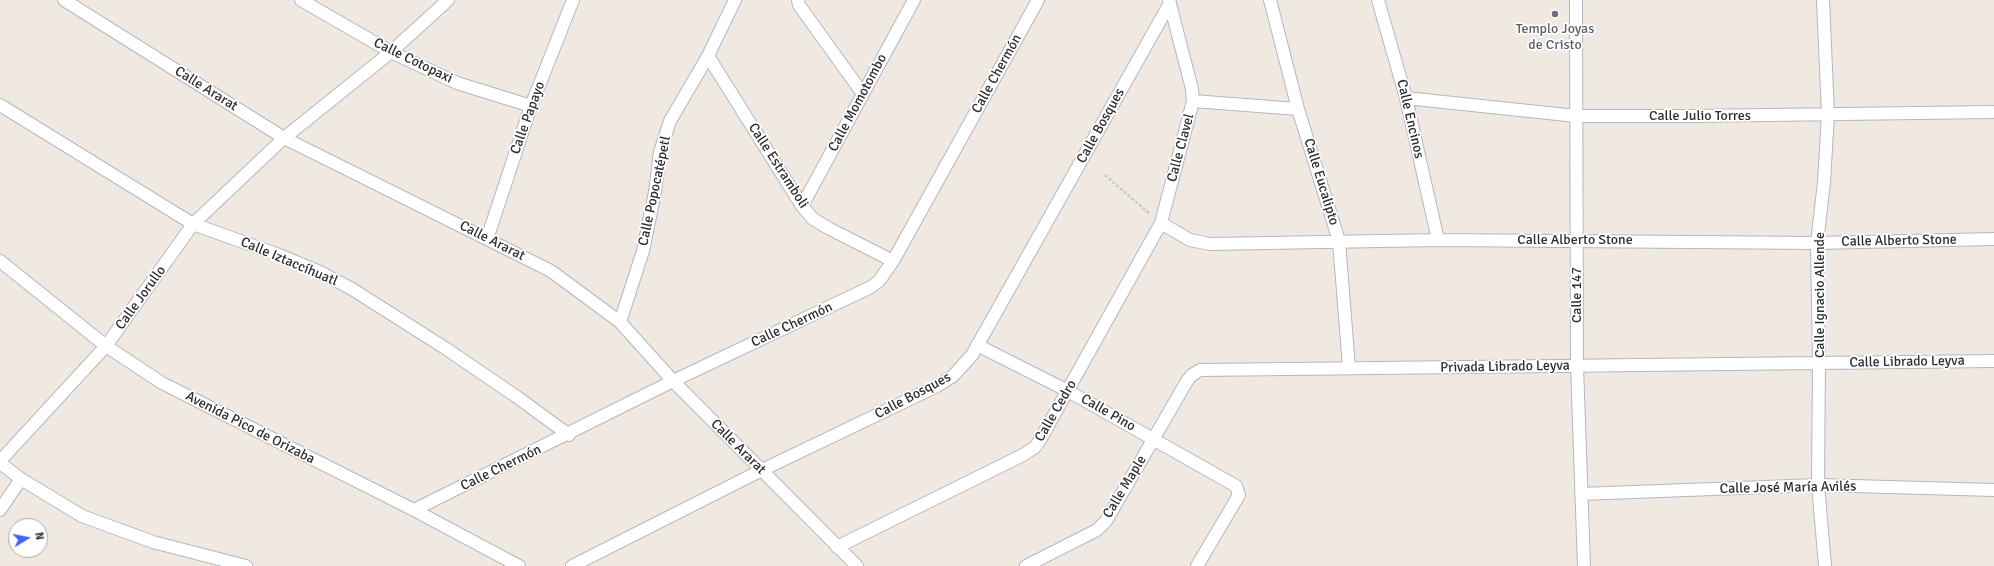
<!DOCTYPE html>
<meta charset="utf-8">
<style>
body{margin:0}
#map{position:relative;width:1994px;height:566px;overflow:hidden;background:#efe9e1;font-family:Signika,sans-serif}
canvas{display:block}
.north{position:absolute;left:8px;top:518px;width:40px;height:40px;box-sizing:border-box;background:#fff;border:1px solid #ababab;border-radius:50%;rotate:80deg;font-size:11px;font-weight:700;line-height:16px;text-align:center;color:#2e2e2e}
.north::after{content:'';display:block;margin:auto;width:14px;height:18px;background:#4264fb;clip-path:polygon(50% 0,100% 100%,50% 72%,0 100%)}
</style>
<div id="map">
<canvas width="1994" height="566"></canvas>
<div class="north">N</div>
</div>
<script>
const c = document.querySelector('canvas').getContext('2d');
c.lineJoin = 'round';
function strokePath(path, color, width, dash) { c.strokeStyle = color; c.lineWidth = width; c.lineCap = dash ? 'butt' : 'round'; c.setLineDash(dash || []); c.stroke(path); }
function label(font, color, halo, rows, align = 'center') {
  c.font = font + ' Signika,sans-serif'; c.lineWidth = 3.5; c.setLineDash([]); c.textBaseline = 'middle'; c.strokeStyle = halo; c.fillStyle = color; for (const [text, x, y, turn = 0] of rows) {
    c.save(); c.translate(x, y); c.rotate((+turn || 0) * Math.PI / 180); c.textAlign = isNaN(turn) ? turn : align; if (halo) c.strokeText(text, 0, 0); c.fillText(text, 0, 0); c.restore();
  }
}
const minor = new Path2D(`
 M64,0L284,138L551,271L620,322L673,381L857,566
 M301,0L391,52L457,83L531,106
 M798,0L799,5L863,94
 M1270,0L1298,109L1339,241L1349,368
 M1378,0L1406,98L1438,240
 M1576,0L1577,366L1584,566
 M1823,0L1828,114L1824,182L1817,243L1819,363L1818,485L1825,566
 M708,56L802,206L813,219L830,229L893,261
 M1406,98L1576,116H1690L1994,112
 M1193,101L1298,109
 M0,105L193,224L279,255L320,272L352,289L445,348L517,397L569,435
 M802,206L914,0
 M1161,223L1190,240L1210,244L1438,240L1817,243L1994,239
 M487,239L531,106L573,0
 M0,261L106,346L162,383L414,510L519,566
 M620,322L643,251L655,192L660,152L670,121L708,56L735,0
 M977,345L1068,391L1236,486L1239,495L1197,566
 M0,461L106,346L193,224L284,138L391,52L448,0
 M0,463L21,479L82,516L153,542L246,566
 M1581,494L1818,485L1994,490
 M0,510L21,479
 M414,510L673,381L871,287L879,281L893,261L1038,0
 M837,547L1023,455L1035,447L1040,440L1161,223L1193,101L1192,89L1169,0
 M572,566L762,470L937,386L953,376L972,355L1170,3
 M1026,566L1097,530L1106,521L1187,381L1192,375L1200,370L1994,361`);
strokePath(minor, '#b4b7c1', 14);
strokePath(new Path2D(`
 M1105,175L1150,214`), '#c9c9c9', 2.5, [3, 2]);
strokePath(minor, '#fff', 12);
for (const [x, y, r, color] of [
 [1555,14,4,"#6b7280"]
]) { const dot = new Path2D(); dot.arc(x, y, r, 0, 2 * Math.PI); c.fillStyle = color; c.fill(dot); strokePath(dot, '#fff', 1.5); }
label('14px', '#5b616d', '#fff', [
 ["Templo Joyas",1555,29],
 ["de Cristo",1555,45]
]);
label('14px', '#2e2e2e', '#fff', [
 ["Calle Cotopaxi",413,61,26],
 ["Calle Chermón",997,74,-61],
 ["Calle Ararat",206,89,32],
 ["Calle Momotombo",858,103,-62],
 ["Calle Julio Torres",1700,116],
 ["Calle Papayo",528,118,-70],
 ["Calle Encinos",1410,119,77],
 ["Calle Bosques",1101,126,-61],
 ["Calle Clavel",1181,148,-75],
 ["Calle Estramboli",778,166,57],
 ["Calle Eucalipto",1321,182,73],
 ["Calle Popocatépetl",655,191,-78],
 ["Calle Alberto Stone",1575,240],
 ["Calle Ararat",492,241,27],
 ["Calle Alberto Stone",1899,241,-1],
 ["Calle Iztaccíhuatl",289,262,23],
 ["Calle 147",1577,295,-90],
 ["Calle Ignacio Allende",1820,295,-90],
 ["Calle Jorullo",141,298,-54],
 ["Calle Chermón",792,325,-25],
 ["Calle Librado Leyva",1907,362,-1],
 ["Privada Librado Leyva",1505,367,-1],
 ["Calle Bosques",913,396,-28],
 ["Calle Cedro",1056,411,-60],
 ["Calle Pino",1108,413,30],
 ["Avenida Pico de Orizaba",250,428,27],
 ["Calle Ararat",738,447,45],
 ["Calle Chermón",501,468,-26],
 ["Calle Maple",1125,487,-59],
 ["Calle José María Avilés",1788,488,-1]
]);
</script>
